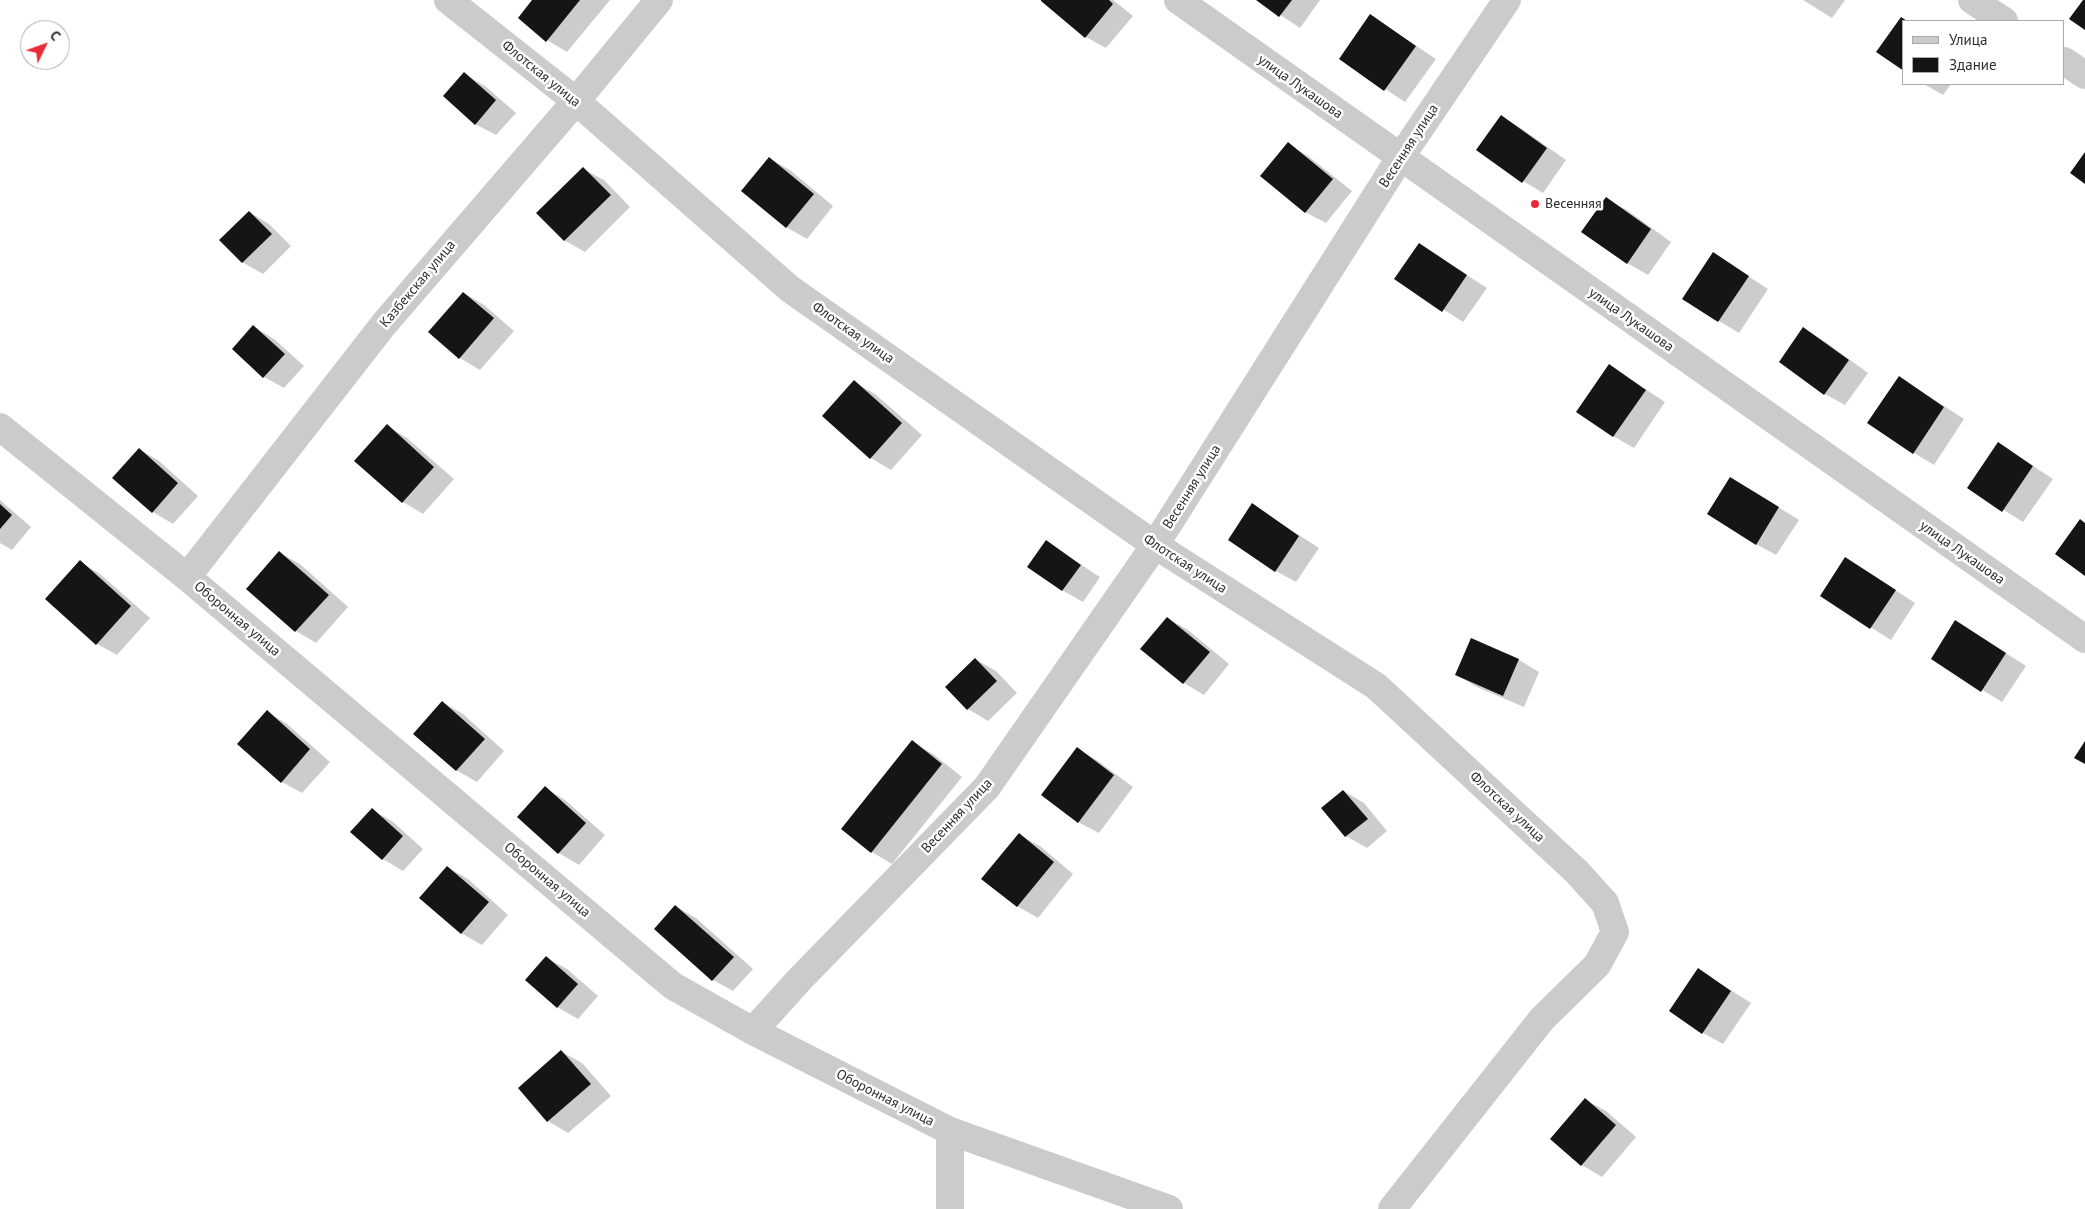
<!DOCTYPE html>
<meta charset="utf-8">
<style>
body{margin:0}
#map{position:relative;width:2085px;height:1209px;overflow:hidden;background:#fff;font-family:"PT Sans",sans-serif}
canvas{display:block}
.legend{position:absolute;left:1902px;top:20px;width:162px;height:65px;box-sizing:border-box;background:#fff;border:1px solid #ababab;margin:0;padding:6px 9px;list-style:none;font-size:15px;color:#2e2e2e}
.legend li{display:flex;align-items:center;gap:10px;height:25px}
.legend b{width:25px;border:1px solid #ababab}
.north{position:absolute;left:20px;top:20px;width:50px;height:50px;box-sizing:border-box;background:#fff;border:1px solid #ababab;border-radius:50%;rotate:48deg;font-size:14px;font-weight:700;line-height:20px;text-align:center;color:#2e2e2e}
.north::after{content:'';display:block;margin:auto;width:18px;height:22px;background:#eb2a37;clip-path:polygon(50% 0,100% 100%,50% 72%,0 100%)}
</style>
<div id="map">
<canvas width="2085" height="1209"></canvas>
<ul class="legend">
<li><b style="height:6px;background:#cbcbcb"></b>Улица</li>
<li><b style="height:14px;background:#151515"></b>Здание</li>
</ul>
<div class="north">С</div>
</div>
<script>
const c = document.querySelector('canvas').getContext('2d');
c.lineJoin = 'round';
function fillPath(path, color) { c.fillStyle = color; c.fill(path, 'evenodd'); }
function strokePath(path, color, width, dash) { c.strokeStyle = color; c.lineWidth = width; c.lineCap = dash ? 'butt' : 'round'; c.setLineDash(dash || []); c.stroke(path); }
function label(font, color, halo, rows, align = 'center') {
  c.font = font + ' "PT Sans",sans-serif'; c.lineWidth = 5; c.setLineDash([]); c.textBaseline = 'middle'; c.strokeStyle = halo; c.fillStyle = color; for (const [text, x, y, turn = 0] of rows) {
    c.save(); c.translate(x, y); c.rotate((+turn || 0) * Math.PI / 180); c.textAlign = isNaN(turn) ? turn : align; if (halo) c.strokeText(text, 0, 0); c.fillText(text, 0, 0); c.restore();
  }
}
fillPath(new Path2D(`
 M534,0H610L567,52L547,40Z
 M1043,0H1113L1133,16L1106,48L1086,37Z
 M1258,0H1320L1300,28Z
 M1803,0H1845L1832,18Z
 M1371,16L1436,59L1405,102L1340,59Z
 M464,74L485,86L516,113L496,135L475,124Z
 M1924,84H1951L1943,95Z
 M1502,117L1522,129L1566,160L1543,193L1523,181Z
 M1288,144L1308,156L1352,191L1326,223L1305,212Z
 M770,159L790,170L833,206L807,239L786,227Z
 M583,169L604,180L630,207L585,252L564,240Z
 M1606,199L1627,210L1671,242L1648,275L1627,263Z
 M249,212L269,224L291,246L263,274L242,262Z
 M1420,245L1487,288L1463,322L1396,279Z
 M1714,254L1768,289L1739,333L1719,321Z
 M464,293L484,305L514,331L480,370L460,358Z
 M254,327L274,339L304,366L284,388L264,377Z
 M1804,329L1824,341L1868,373L1845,405L1825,394Z
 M1610,366L1665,402L1634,448L1613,436Z
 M1899,377L1964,419L1934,465L1914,453Z
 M854,382L875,394L922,435L891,470L871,458Z
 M387,426L407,438L454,479L423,514L403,502L356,461Z
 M1999,444L2053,479L2023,522L1969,488Z
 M139,449L159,461L198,496L173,524L153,512L114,478Z
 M1751,490L1799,520L1776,555L1756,544Z
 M0,500L31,527L12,550L0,543Z
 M1252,505L1319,548L1296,582L1276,571Z
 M1046,542L1100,577L1083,602L1062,590Z
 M280,553L300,564L348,607L316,643L296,631Z
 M80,562L100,574L150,618L117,655L97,644Z
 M1866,571L1915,603L1891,640L1821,596Z
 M1167,618L1188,630L1229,664L1204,695L1184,683L1142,649Z
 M1976,634L2026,666L2002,702L1932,659Z
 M1471,640L1519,660L1539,672L1524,707L1477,687L1457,675Z
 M975,659L996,671L1017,693L988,721L968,709Z
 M442,702L463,714L504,751L477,782L456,770Z
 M267,712L287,724L330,762L302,793L282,782Z
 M912,742L933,754L962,777L892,864L872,852L843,829Z
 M1077,749L1098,761L1133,787L1099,833L1078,822Z
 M545,788L565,800L605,835L579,865L559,853Z
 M1344,791L1364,803L1387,831L1367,848L1346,836L1323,808Z
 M372,810L392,821L423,849L403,871L383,859L352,832Z
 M1019,835L1040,846L1073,874L1038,918L1017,906Z
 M447,867L468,879L508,915L482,945L461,933Z
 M675,906L696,918L753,969L733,991L713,980Z
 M547,958L567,969L598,996L578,1019L557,1007Z
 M1699,970L1751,1003L1723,1044L1703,1033Z
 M562,1052L582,1063L611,1096L568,1133L548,1121Z
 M1586,1100L1606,1111L1636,1137L1602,1177L1582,1165Z`), '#0003');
fillPath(new Path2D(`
 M532,0H580L546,42L518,18Z
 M1041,0H1109L1113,4L1085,38L1041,1Z
 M1256,0H1292L1279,17Z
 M2083,0H2085V30L2069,19Z
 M1370,14L1416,46L1384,91L1339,59Z
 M1901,17L1907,21H1904V71L1876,52Z
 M464,72L496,100L475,125L443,96Z
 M1501,115L1547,148L1522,183L1476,150Z
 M1288,142L1333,179L1305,213L1260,176Z
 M2085,152V184L2070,173Z
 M769,157L814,194L786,228L741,191Z
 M583,167L611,195L564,241L536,213Z
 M1606,197L1651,229L1627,264L1581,232Z
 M249,211L272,234L242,263L219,240Z
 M1419,243L1467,275L1442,312L1394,279Z
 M1713,252L1749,276L1718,322L1682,299Z
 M463,292L494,318L459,359L428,332Z
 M253,325L285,354L263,378L232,349Z
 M1803,327L1849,360L1824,395L1779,362Z
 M1609,364L1646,390L1613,437L1576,412Z
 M1899,376L1944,407L1913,454L1867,423Z
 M854,380L902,423L870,459L822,416Z
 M387,424L434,467L402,503L354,461Z
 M1998,442L2033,466L2002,512L1967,488Z
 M139,448L178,483L152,513L112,478Z
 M1730,477L1779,507L1756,545L1707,514Z
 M1252,503L1299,536L1275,572L1228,540Z
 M0,504L12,515L0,529Z
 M2080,519L2085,523V576L2055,554Z
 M1046,540L1081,565L1062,591L1027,567Z
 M279,551L329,595L295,632L246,589Z
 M1845,557L1896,590L1870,629L1820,596Z
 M80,560L131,606L96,645L45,599Z
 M1167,617L1210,652L1183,684L1140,649Z
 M1955,620L2006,653L1981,692L1931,659Z
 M1471,638L1519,659L1503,696L1455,675Z
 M975,658L997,681L967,710L945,687Z
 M442,701L485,739L456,771L413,734Z
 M267,710L310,749L281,783L237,744Z
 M912,740L942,764L871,853L841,829Z
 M2085,741V764L2074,758Z
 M1077,747L1114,775L1078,823L1041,795Z
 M545,786L586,823L558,854L517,817Z
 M1343,790L1368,819L1345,837L1321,808Z
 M372,808L403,836L382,860L350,832Z
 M1019,833L1054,862L1017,907L981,879Z
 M447,866L489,902L461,934L419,898Z
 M675,905L734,957L712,981L654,929Z
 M546,956L578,984L557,1008L525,980Z
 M1698,968L1731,991L1702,1034L1669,1011Z
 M561,1050L591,1084L547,1122L518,1088Z
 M1585,1098L1616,1125L1581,1166L1550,1139Z`), '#151515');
strokePath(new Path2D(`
 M448,0L576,101L790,289L1155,545L1376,686L1577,872L1605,903L1615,932L1597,965L1542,1019L1392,1209
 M1178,0L2085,639
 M1972,0L2004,21
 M2064,61L2085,75
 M0,427L187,577L673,986L753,1031L950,1131L1169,1209
 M187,577L384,324L576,101L659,0
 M753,1031L800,979L987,787L1155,545L1400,158L1507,0
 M950,1209V1131`), '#cbcbcb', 28);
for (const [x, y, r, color] of [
 [1535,204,5,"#eb2a37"]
]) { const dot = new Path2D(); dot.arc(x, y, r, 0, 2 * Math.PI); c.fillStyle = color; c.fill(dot); strokePath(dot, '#fff', 2); }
label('14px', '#2e2e2e', '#fff', [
 ["Флотская улица",541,74,39],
 ["улица Лукашова",1300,87,35],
 ["Весенняя улица",1409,146,-57],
 ["Казбекская улица",418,284,-50],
 ["улица Лукашова",1631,320,35],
 ["Флотская улица",853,333,35],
 ["Весенняя улица",1192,487,-58],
 ["улица Лукашова",1962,553,35],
 ["Флотская улица",1185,564,33],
 ["Оборонная улица",237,619,40],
 ["Флотская улица",1507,807,43],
 ["Весенняя улица",957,816,-47],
 ["Оборонная улица",547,880,40],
 ["Оборонная улица",885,1098,27]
]);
label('14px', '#2e2e2e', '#fff', [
 ["Весенняя",1545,204]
], 'left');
</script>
